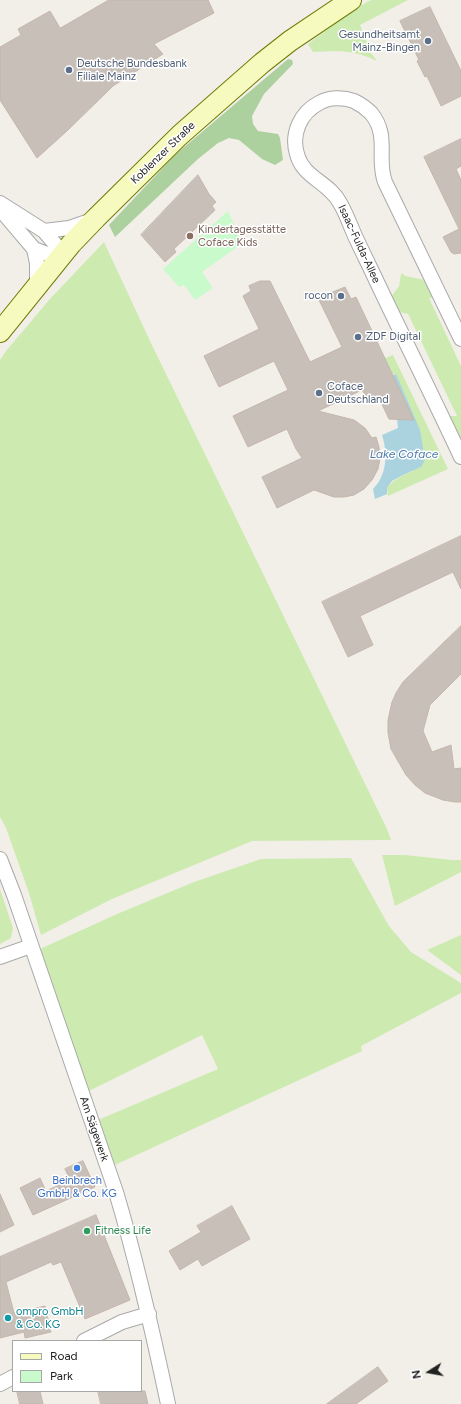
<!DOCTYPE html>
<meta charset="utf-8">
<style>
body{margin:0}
#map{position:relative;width:461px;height:1404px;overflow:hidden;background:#f2efe9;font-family:Figtree,sans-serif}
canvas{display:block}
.legend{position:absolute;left:12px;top:1340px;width:130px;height:52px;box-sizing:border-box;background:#fff;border:1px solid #a7a7a7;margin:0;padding:5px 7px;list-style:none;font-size:12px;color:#222}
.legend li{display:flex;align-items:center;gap:8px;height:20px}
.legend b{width:20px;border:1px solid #a7a7a7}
.north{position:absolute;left:409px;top:1352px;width:40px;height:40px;-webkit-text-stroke:3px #fff;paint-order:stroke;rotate:259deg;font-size:11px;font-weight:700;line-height:16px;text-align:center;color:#222}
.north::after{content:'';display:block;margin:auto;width:14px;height:18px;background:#222;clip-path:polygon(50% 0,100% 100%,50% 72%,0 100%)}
</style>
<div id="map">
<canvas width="461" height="1404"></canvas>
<ul class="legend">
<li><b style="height:5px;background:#f7fabf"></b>Road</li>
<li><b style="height:11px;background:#c8facc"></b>Park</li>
</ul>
<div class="north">N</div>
</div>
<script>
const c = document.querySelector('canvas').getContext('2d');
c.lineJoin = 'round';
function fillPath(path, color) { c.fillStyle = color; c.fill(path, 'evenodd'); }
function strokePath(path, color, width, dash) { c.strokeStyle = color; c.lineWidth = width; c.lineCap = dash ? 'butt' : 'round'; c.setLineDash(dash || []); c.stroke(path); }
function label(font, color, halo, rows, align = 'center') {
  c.font = font + ' Figtree,sans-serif'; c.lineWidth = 3; c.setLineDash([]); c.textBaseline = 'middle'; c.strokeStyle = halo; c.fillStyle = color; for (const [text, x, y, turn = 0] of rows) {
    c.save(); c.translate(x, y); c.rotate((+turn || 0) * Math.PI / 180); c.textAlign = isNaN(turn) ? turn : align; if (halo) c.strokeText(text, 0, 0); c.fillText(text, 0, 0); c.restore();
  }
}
fillPath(new Path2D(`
 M371,0H408L360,25L371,53L377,61C352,49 340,51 313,52L308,44L354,9Z
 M104,242L151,343L387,829L391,840L252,841L112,899L41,935L29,893L6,828L0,817V360L6,351L49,300Z
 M402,273L405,276L425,280L437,298H429L461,366V440L458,442L446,416H457L408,314L395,311L391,297L399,286L401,274Z
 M393,355L448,469L388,496L387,488C394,479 403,475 413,471L424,451L395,374L393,375L385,358Z
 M382,855H405L452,860H461V872L395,906Z
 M351,858L389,926L411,952L461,983V993L361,1046L362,1051L115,1165L98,1120L218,1069L202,1035L89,1091L40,949L117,914L194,882L261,859Z
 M0,889L13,928L11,938L0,944Z
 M461,935V975L427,950Z`), '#cdebb0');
fillPath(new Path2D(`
 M288,59L292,60L293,64L264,94L252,116L253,124L258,131L278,134L280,138L283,160L275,165L262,159L239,140L229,138L218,143L198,159L115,237L109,225L176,154Z`), '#add19e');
fillPath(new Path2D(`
 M228,211L239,237L236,248L202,272L213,288L195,300L184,285L179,287L163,269Z`), '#c8facc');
fillPath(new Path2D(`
 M396,374L420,430L425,460L421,467L403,475L392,481L387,488V494L375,499L373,489C387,475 388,454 382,435L398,428L397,419L380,382Z`), '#aad3df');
const building = new Path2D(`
 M109,0H208L214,13L154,44L163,54L113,86L68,130L37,158L0,100V47L21,35L18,29L50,11L60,28Z
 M430,7L461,71V96L441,106L427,76L425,77L417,61L419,60L400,21Z
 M461,139V166L456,169L461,180V253L454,254L451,252L443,237L459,229L424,157Z
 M198,175L209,194L216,202L212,206L215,210L174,249L176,252L165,262L141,235Z
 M260,281H270L310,362L342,347L318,298L345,287L351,299L356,297L414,420L389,419L378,396L365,395L362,390L318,411L354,420L365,428L372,438L376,437L379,447L380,459L378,469L372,480L364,489L354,495L344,497H334L314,490L277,508L262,477L302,458L296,449L287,429L248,447L233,416L288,390L274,361L219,387L204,356L259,329L243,296L251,291L249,286Z
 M461,536V589L453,572L360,616L373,645L348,657L322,602Z
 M461,626V674L430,705L423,731L432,752L451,745L454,769L461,768V802H455L443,800L425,793L415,785L406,775L391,749L388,733V720L392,702L396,693L403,682Z
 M83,1161L95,1187L33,1215L20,1188L40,1178L46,1191L70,1180L65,1169Z
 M0,1194L14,1225L0,1232Z
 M232,1206L250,1239L202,1266L198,1259L180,1270L169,1251L201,1232L197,1226Z
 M96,1215L130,1300L85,1319L61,1262L53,1265L51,1262L6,1282L14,1313L45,1306L51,1332L25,1338L24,1332L0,1338V1257Z
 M378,1367L388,1381L356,1404H327Z
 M17,1391H40L43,1404H20Z
 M98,1391H145L148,1404H101Z`);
fillPath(building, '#c7bfb8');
strokePath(building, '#c4b6ab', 1);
const street = new Path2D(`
 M0,203L44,231L55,244L61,256
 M0,209L34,249L47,254L61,256
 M44,231L69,228L92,220
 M34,249L37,263V284
 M461,339L385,182C376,158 390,136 371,113C366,108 360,104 354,101C343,97 329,97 319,103C300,113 291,134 297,154C303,178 329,182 340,203C346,213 350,225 355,236C362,251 369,265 376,280C404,339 433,397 461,457
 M0,859L14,895L116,1192C137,1262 153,1333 168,1404
 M0,957L31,946
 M84,1341L122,1322L149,1314
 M0,1384L13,1377`);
const secondary = new Path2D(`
 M0,332L71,244L96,218L180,135L262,63L290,41L351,0`);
strokePath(street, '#a9a9a9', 16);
strokePath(secondary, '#707d05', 22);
strokePath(street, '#fff', 14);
strokePath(secondary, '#f7fabf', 20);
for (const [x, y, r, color] of [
 [428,41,4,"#5c6f8a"],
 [69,70,4,"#5c6f8a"],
 [190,236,4,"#8d6e63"],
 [341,296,4,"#5c6f8a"],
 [358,337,4,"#5c6f8a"],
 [319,393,4,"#5c6f8a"],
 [77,1168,4,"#3f7fe0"],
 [87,1231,4,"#2e9e5b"],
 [8,1318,4,"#0f9aa8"]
]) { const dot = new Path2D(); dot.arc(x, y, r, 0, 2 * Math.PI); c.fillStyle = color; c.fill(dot); strokePath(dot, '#fff', 1.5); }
label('11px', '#4e5e75', '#fff', [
 ["Gesundheitsamt",420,35,"right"],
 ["Mainz-Bingen",420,48,"right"],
 ["Deutsche Bundesbank",77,64],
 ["Filiale Mainz",77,77],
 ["rocon",333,296,"right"],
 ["ZDF Digital",366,337],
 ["Coface",327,387],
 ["Deutschland",327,400]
], 'left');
label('11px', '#222', '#fff', [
 ["Koblenzer Straße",163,153,-44],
 ["Isaac-Fulda-Allee",359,244,65],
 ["Am Sägewerk",94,1129,71]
]);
label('11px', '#785e54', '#fff', [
 ["Kindertagesstätte",198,230],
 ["Coface Kids",198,243]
], 'left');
label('11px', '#366cbe', '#fff', [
 ["Beinbrech",77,1181],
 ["GmbH & Co. KG",77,1194]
]);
label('11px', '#27864d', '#fff', [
 ["Fitness Life",95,1231]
], 'left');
label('11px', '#0d838f', '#fff', [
 ["ompro GmbH",16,1312],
 ["& Co. KG",16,1325]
], 'left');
label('italic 12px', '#4a7aab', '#fff', [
 ["Lake Coface",404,454]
]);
</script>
